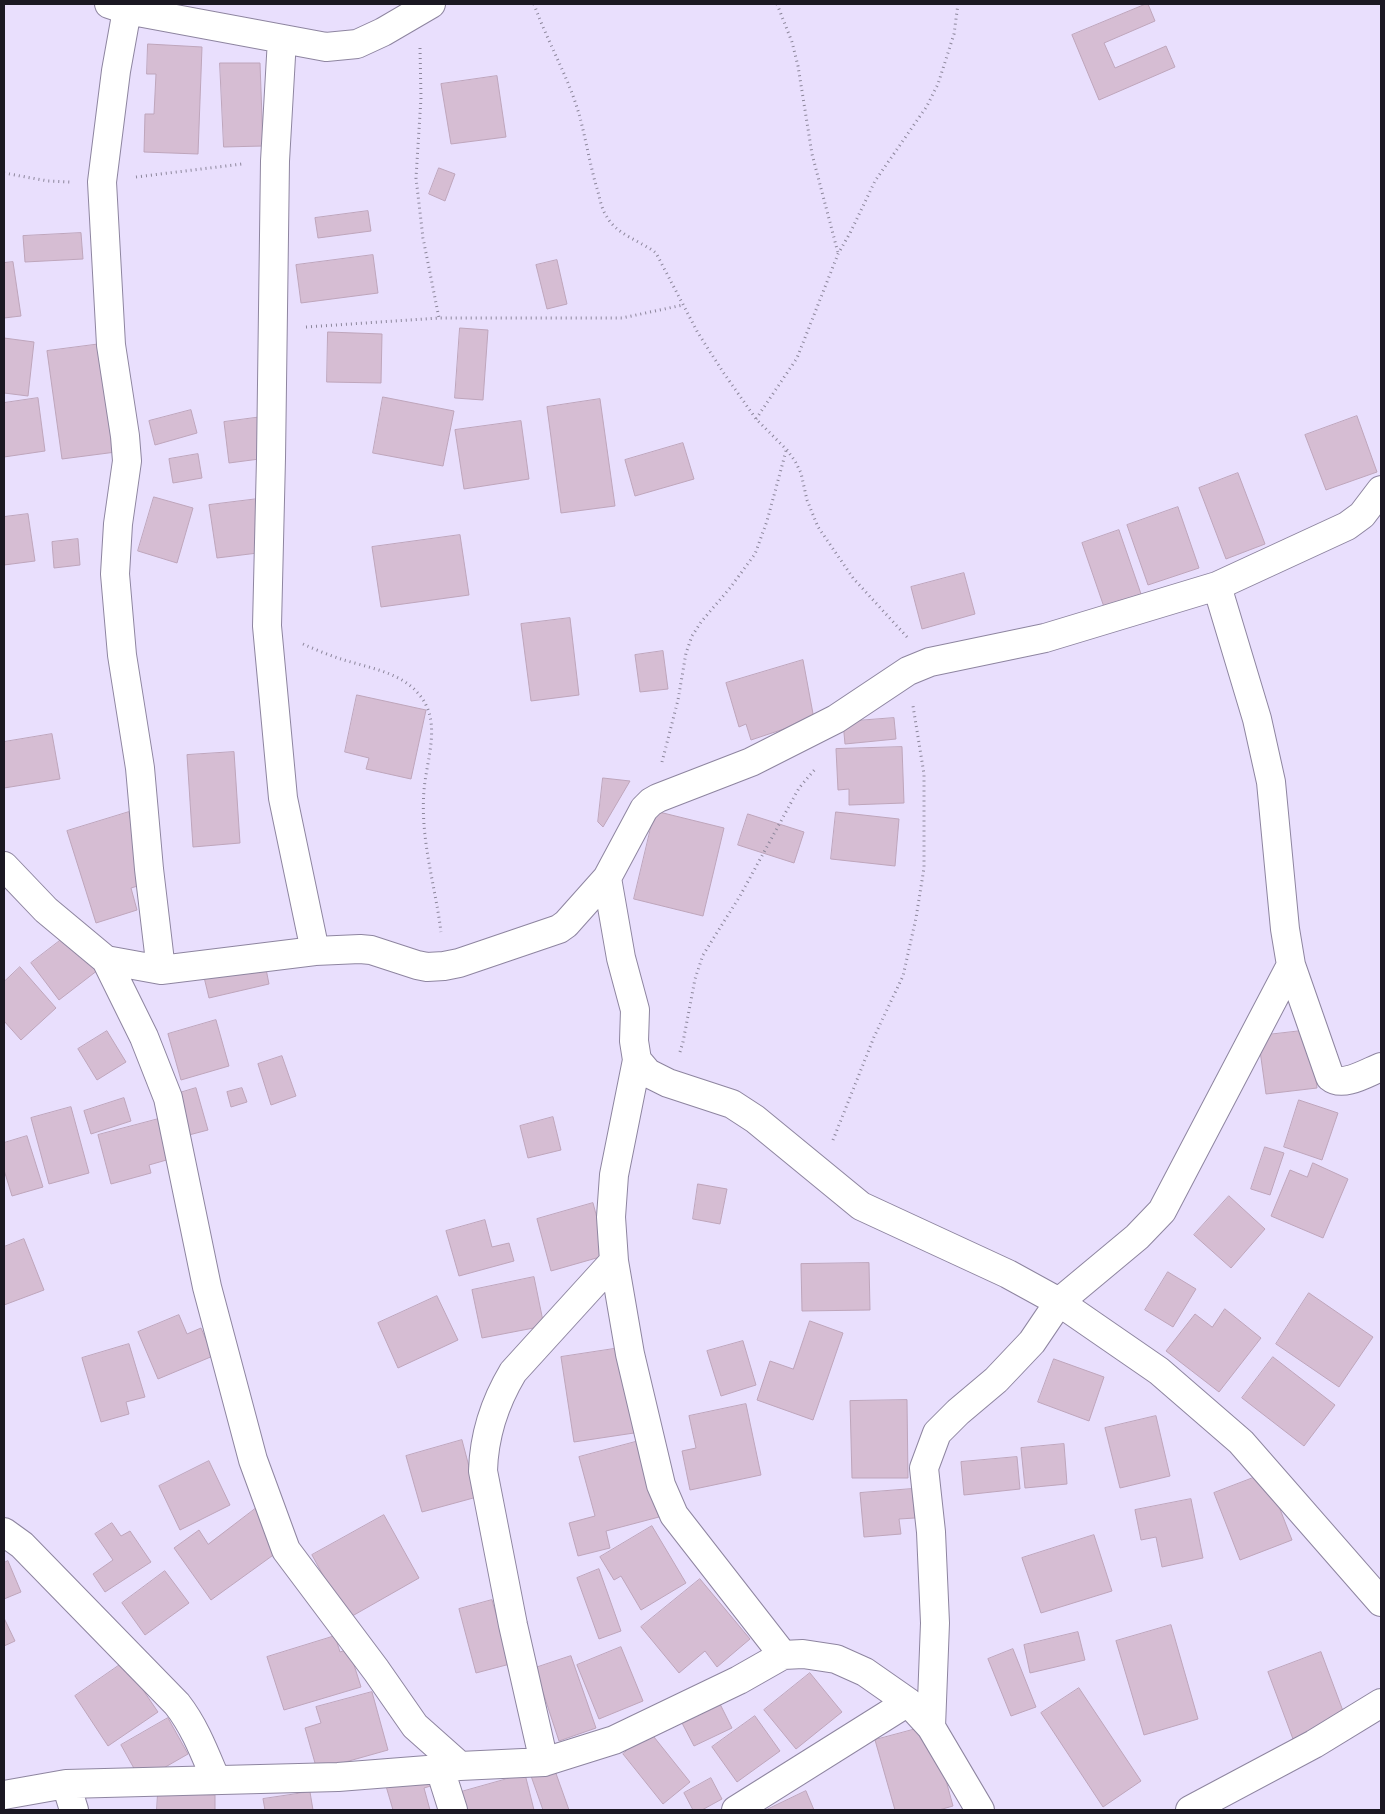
<!DOCTYPE html>
<style>
body{margin:0}
#map{position:relative;width:1385px;height:1814px;overflow:hidden;background:#e9dffd;font-family:"Roboto Serif",serif}
canvas{display:block}
.frame{position:absolute;inset:0;border:5px solid #1b1822;pointer-events:none}
</style>
<div id="map">
<canvas width="1385" height="1814"></canvas>
<div class="frame"></div>
</div>
<script>
const c = document.querySelector('canvas').getContext('2d');
c.lineJoin = 'round';
function fillPath(path, color) { c.fillStyle = color; c.fill(path, 'evenodd'); }
function strokePath(path, color, width, dash) { c.strokeStyle = color; c.lineWidth = width; c.lineCap = dash ? 'butt' : 'round'; c.setLineDash(dash || []); c.stroke(path); }
const building = new Path2D(`
 M1146,4H1148L1155,21L1104,43L1115,68L1166,46L1175,67L1099,100L1072,35Z
 M148,44L202,47L198,154L144,152L145,114H154L156,74H147Z
 M220,63H260L263,146L224,147Z
 M497,76L506,137L451,144L441,84Z
 M439,168L455,174L445,201L429,194Z
 M368,211L371,231L318,238L315,218Z
 M81,233L83,259L25,262L23,236Z
 M373,255L378,293L301,303L296,265Z
 M557,260L567,304L547,309L536,265Z
 M13,262L21,316L4,318V263Z
 M460,328L488,330L483,400L455,398Z
 M328,332L382,334L381,383L327,382Z
 M4,338L34,342L28,396L4,393Z
 M101,344L116,452L62,459L47,351Z
 M383,397L454,411L443,466L373,453Z
 M38,398L45,451L4,457V403Z
 M600,399L615,506L561,513L547,407Z
 M191,410L197,433L155,445L149,421Z
 M1357,416L1377,472L1326,490L1305,435Z
 M262,417L267,458L229,463L224,422Z
 M521,421L529,479L464,489L455,430Z
 M683,443L694,479L635,496L625,460Z
 M198,454L202,478L173,483L169,459Z
 M1238,473L1265,544L1226,559L1199,488Z
 M154,497L193,508L177,563L138,551Z
 M258,499L266,552L217,558L209,505Z
 M1178,507L1199,568L1148,585L1127,525Z
 M28,514L35,561L4,565V517Z
 M1119,530L1141,594L1104,607L1082,543Z
 M460,535L469,595L381,607L372,547Z
 M78,539L80,565L54,568L52,542Z
 M964,573L975,614L922,629L911,587Z
 M570,618L579,695L531,701L521,624Z
 M663,651L668,689L640,692L635,655Z
 M803,660L814,719L751,740L746,724L739,727L726,683Z
 M357,695L426,710L411,779L366,769L369,758L345,752Z
 M894,718L896,739L845,744L843,722Z
 M52,734L60,779L4,788V742Z
 M902,747L904,803L849,805V789L838,790L836,749Z
 M234,752L240,843L193,847L187,755Z
 M603,778L630,781L603,827L598,822Z
 M655,811L724,828L703,916L634,899Z
 M129,812L133,829L161,879L131,888L137,910L96,923L67,831Z
 M836,812L899,819L895,866L831,859Z
 M748,814L804,832L794,863L738,845Z
 M70,933L98,970L59,1000L31,963Z
 M264,959L269,984L209,998L203,973Z
 M20,967L56,1008L21,1040L4,1021V982Z
 M216,1020L229,1066L181,1080L168,1034Z
 M1310,1030L1317,1088L1266,1094L1258,1036Z
 M107,1031L126,1062L97,1080L78,1049Z
 M282,1056L296,1096L271,1105L258,1064Z
 M196,1088L208,1130L185,1136L173,1095Z
 M242,1088L247,1102L231,1107L227,1092Z
 M124,1098L131,1121L91,1134L84,1111Z
 M1299,1100L1338,1113L1322,1160L1284,1147Z
 M71,1107L89,1173L49,1184L31,1118Z
 M166,1117L177,1157L149,1165L151,1173L111,1184L98,1135Z
 M553,1117L561,1150L528,1158L520,1126Z
 M27,1136L43,1187L12,1196L4,1170V1143Z
 M1265,1147L1284,1153L1270,1195L1251,1189Z
 M1313,1163L1348,1179L1323,1238L1271,1216L1290,1170L1307,1177Z
 M698,1184L727,1189L720,1224L693,1219Z
 M1229,1196L1265,1229L1231,1268L1194,1235Z
 M593,1203L607,1255L551,1271L537,1219Z
 M485,1220L492,1247L509,1243L514,1261L459,1276L446,1231Z
 M24,1239L44,1290L4,1305V1247Z
 M869,1263L870,1310L802,1311L801,1264Z
 M1168,1272L1196,1289L1173,1327L1145,1310Z
 M534,1277L544,1326L482,1338L472,1290Z
 M1309,1293L1373,1337L1339,1387L1276,1344Z
 M437,1296L458,1340L398,1368L378,1323Z
 M1225,1309L1261,1338L1219,1392L1166,1351L1195,1314L1212,1327Z
 M179,1315L187,1334L201,1328L213,1356L158,1379L138,1332Z
 M810,1321L843,1333L813,1420L757,1400L770,1361L793,1369Z
 M743,1341L756,1385L721,1396L707,1351Z
 M129,1344L145,1397L126,1402L129,1414L101,1422L82,1358Z
 M620,1348L634,1433L574,1442L561,1357Z
 M1273,1357L1335,1405L1304,1446L1242,1398Z
 M1054,1359L1104,1377L1089,1421L1038,1402Z
 M907,1400L908,1478H852L850,1401Z
 M746,1404L761,1475L690,1490L682,1451L696,1448L689,1416Z
 M1156,1416L1170,1476L1120,1488L1105,1428Z
 M462,1440L477,1497L422,1512L406,1456Z
 M639,1441L659,1517L606,1531L610,1548L578,1556L569,1523L595,1516L579,1457Z
 M1064,1444L1067,1484L1025,1488L1021,1448Z
 M1017,1457L1020,1489L964,1495L961,1462Z
 M209,1461L230,1505L180,1530L159,1486Z
 M1266,1473L1292,1540L1240,1560L1214,1493Z
 M912,1489L915,1518L899,1519L901,1534L864,1537L860,1493Z
 M1191,1499L1203,1558L1162,1567L1156,1537L1141,1540L1135,1510Z
 M255,1509L283,1548L211,1600L174,1548L199,1530L208,1544Z
 M384,1515L419,1578L347,1619L312,1555Z
 M112,1523L121,1536L130,1531L151,1562L105,1592L93,1574L113,1560L95,1534Z
 M652,1526L686,1583L641,1610L621,1576L614,1580L600,1557Z
 M1094,1535L1112,1591L1041,1613L1022,1558Z
 M8,1561L21,1592L4,1599V1563Z
 M599,1569L621,1631L599,1639L577,1578Z
 M165,1571L189,1603L145,1635L122,1603Z
 M700,1579L750,1639L717,1667L705,1651L679,1673L641,1627Z
 M492,1600L510,1664L476,1673L459,1609Z
 M4,1618L15,1641L4,1646Z
 M1171,1625L1198,1719L1144,1735L1116,1641Z
 M1078,1632L1085,1660L1030,1673L1024,1645Z
 M335,1636L340,1652L349,1649L361,1687L284,1710L267,1657Z
 M621,1647L643,1701L599,1719L577,1665Z
 M1013,1649L1036,1707L1011,1716L988,1659Z
 M1321,1652L1346,1719L1293,1739L1268,1672Z
 M571,1656L596,1728L559,1741L535,1668Z
 M124,1662L158,1712L108,1746L75,1696Z
 M810,1673L842,1712L796,1749L764,1710Z
 M1079,1688L1141,1781L1103,1807L1041,1713Z
 M372,1692L388,1750L317,1770L305,1728L321,1723L316,1707Z
 M720,1704L732,1728L694,1746L682,1723Z
 M755,1716L780,1751L737,1782L712,1747Z
 M168,1718L188,1754L141,1781L121,1745Z
 M931,1725L953,1806L939,1810H895L875,1740Z
 M650,1732L690,1782L663,1804L623,1754Z
 M553,1765L569,1810H543L530,1773Z
 M431,1774L434,1785L424,1788L430,1810H393L386,1786Z
 M525,1774L534,1810H466L461,1792Z
 M711,1778L722,1799L702,1810H693L684,1793Z
 M806,1791L814,1810H766Z
 M310,1792L313,1810H265L263,1799Z
 M158,1793L215,1795V1810H157Z`);
fillPath(building, '#d6bdd3');
strokePath(building, '#bea5bb', 1);
const street = new Path2D(`
 M109,4L127,10L326,47L357,44L383,32L431,4
 M127,10L116,71L102,182L111,345L125,436L127,461L118,524L115,574L122,655L140,768L149,869L161,970
 M282,39L275,161L271,458L267,626L283,798L315,951
 M1217,586L1257,719L1271,782L1285,929L1291,965L1330,1077C1343,1088 1368,1072 1381,1067
 M4,866L46,910L106,960L161,970L315,951L360,949L371,950L417,965L427,967L444,966L459,963L559,929L566,924L607,878L644,809L651,802L658,798L751,762L836,719L908,671L930,662L1045,638L1217,586L1347,526L1362,515L1381,490
 M607,878L621,958L635,1010L634,1041L637,1060L648,1073L668,1083L732,1104L755,1119L861,1206L1008,1274L1059,1302L1159,1371L1241,1442L1381,1602
 M106,960L144,1037L168,1098L207,1287L253,1460L286,1550L376,1670L415,1726L460,1766
 M637,1060L614,1175L611,1217L614,1261L630,1354L661,1485L674,1515L783,1655
 M4,1532L22,1545L177,1704C195,1727 205,1754 216,1780
 M931,1727L935,1623L931,1532L924,1468L937,1433L958,1412L996,1380L1032,1342L1059,1302L1137,1237L1162,1211L1291,965
 M544,1762L513,1625L483,1471C484,1436 495,1402 513,1372L614,1261
 M440,1769L453,1810
 M66,1784L74,1810
 M4,1795L66,1784L338,1777L440,1769L460,1766L544,1762L614,1740L739,1680L783,1655L803,1654L836,1659L865,1672L908,1702L931,1727L980,1810
 M736,1810L908,1702
 M1190,1810L1314,1744L1381,1703`);
strokePath(street, '#8e85a0', 30);
strokePath(new Path2D(`
 M534,4C547,41 568,76 579,114C586,139 590,166 598,192C600,200 602,210 607,217C617,235 641,241 656,253L698,333L723,372L756,419L787,450L795,461L801,473L807,500L818,527L853,578L907,637
 M777,4L792,42L798,66L812,154L838,253
 M420,48L421,98L416,178L423,238L439,318
 M4,173L48,181L71,182
 M136,177L242,164
 M306,327L439,318H622L683,305
 M756,419L797,358L838,254L850,233L875,181L927,106L938,84L954,34L958,4
 M303,644C314,649 326,654 338,658C364,667 398,671 417,692C443,720 427,756 424,790C420,839 435,884 441,932
 M662,762L678,700L686,653L692,636L701,622L730,588L755,554L767,521L786,451
 M680,1052L683,1042L695,979L703,955L740,896L799,788L816,768
 M833,1140L874,1037L903,976L916,918L924,868V774L913,706`), '#8c869b', 3, [1, 4]);
strokePath(street, '#fff', 28);
</script>
